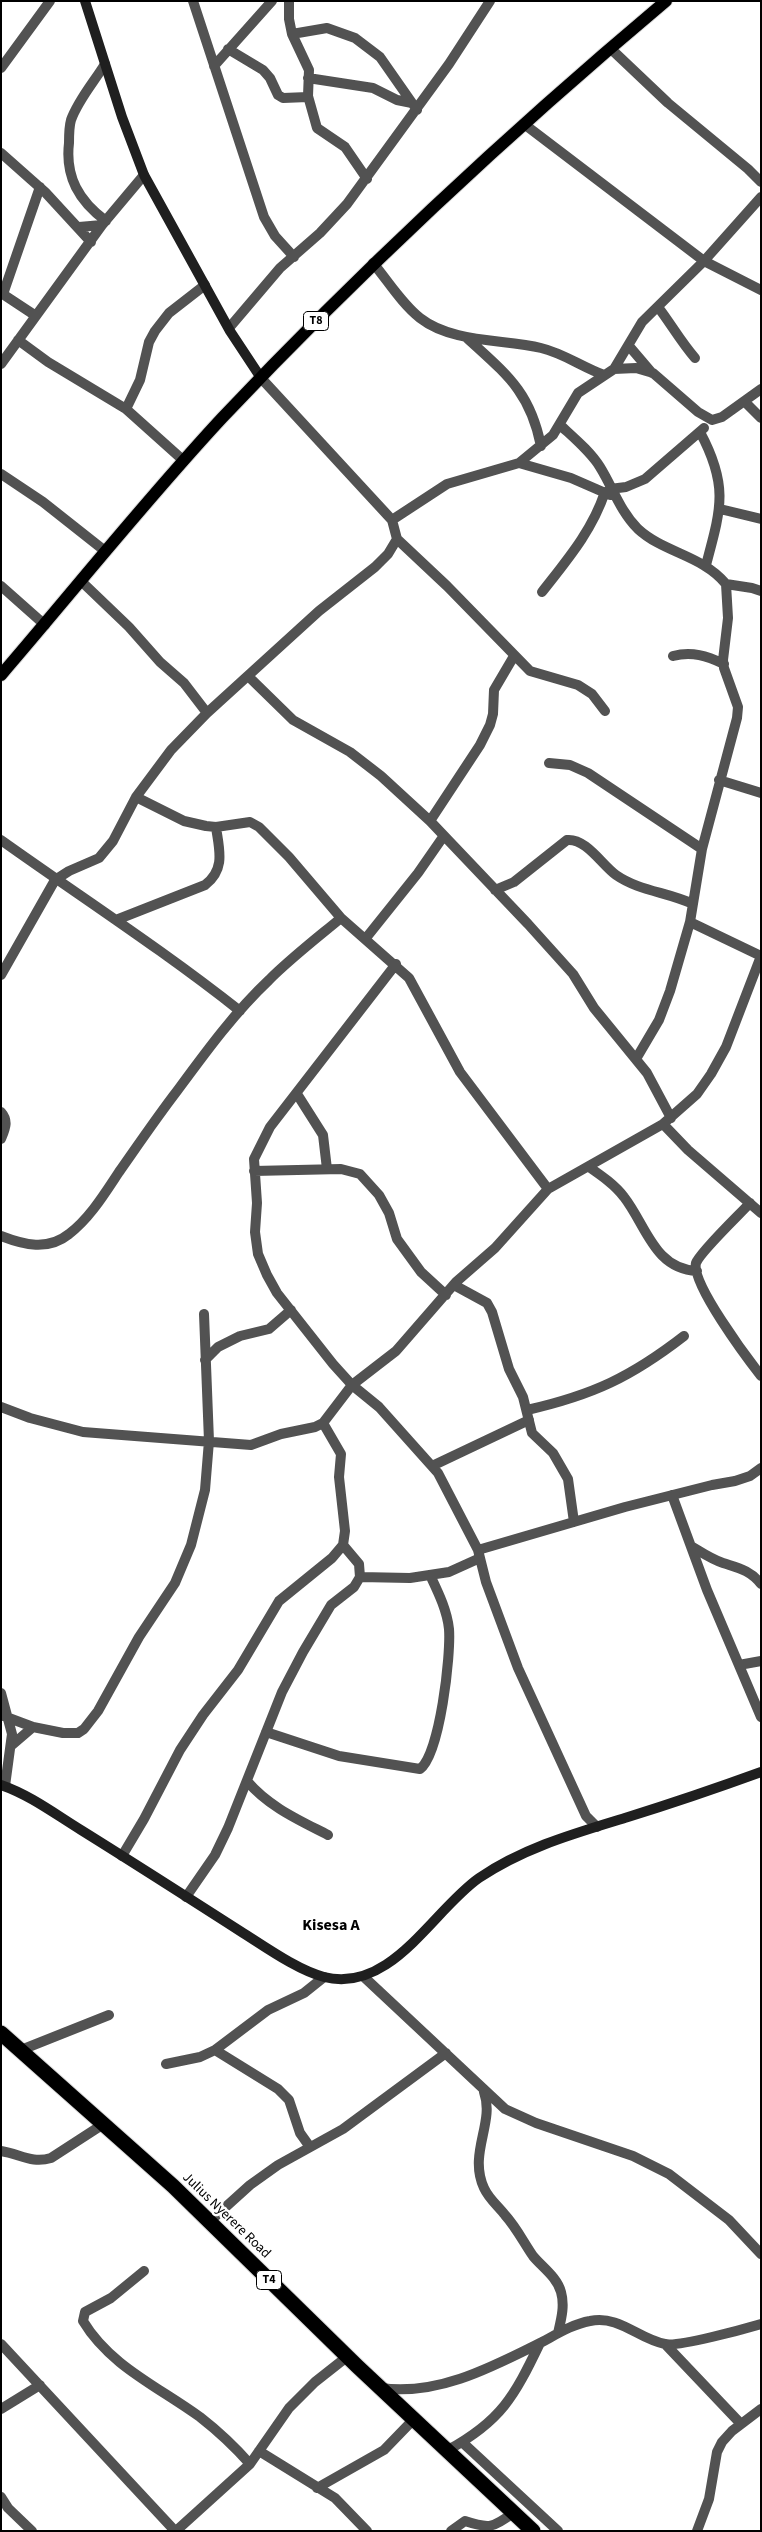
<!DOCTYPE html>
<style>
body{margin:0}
#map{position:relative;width:762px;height:2532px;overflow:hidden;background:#fff;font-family:"Source Sans 3",sans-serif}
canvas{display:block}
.frame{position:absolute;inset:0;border:2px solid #000;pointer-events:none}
</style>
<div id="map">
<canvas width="762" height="2532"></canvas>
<div class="frame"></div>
</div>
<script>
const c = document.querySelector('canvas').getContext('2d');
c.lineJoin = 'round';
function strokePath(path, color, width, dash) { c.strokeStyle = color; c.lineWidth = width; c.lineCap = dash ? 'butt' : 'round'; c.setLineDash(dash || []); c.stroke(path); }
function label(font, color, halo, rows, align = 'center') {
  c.font = font + ' "Source Sans 3",sans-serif'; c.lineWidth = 5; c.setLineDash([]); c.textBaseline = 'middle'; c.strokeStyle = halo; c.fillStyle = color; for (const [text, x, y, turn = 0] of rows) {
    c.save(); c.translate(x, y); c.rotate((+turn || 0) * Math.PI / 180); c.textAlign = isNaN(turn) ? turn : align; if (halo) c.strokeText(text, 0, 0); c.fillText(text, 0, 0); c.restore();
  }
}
const primary = new Path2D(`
 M1,675C75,589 145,501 222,418C362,270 510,132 666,1`);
const highway = new Path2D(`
 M1,2033L173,2186L357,2366L533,2531`);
strokePath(primary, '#dbdbdb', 14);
strokePath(highway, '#dbdbdb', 17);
strokePath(new Path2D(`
 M193,1L264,217L275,236L294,257
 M289,1V19L292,34L309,70L308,96L317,128L345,147L367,179
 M292,34L327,28L355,38L380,57L417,110
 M610,48L668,103L748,169L761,182
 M228,49L263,70L270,78L278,95L283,98L308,97
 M105,64C94,82 78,100 71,120C69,127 69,136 69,143C65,177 79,201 106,221
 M214,66L272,1
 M1,68L50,1
 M308,78L373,88L397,100L412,103
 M524,124L704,261L761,290
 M1,153L45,192L91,242
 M79,227L102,225
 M373,263C388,281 402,304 420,318C452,343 503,339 541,348C563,353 582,367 604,375
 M1,293L36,316
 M3,294L40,187
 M658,307C671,324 681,342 695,358
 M229,328L280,268L320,233L347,204L449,64L490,1
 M467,338C506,374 530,391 541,446
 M18,340L48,362L126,409L184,461
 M629,346L652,373
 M1,364L102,225L144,175
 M614,369L642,322L704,261L761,197
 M745,402L761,418
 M126,409L140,380L149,342L155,331L169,313L205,285
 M560,425C574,438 590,451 600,467C613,488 620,511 638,529C664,553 702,555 726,584L728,618L723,660L724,668L738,707L737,718L702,849L690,922L670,991L659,1020L636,1059
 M700,432C729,486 721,509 706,565
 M519,463L571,478L610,495
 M1,474L43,502L105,551
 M610,489L626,487L645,479L704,428
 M720,509L761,519
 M392,520L447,484L519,463L553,435L578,393L614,369L636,368L653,373L698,412L712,420L722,417L761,389
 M397,539L447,586L530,671L578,685L592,694L605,711
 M81,581L129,627L160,662L184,683L207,713
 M726,584L752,588L761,591
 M1,586L45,625
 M542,592C567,560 592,531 605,492
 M673,656C692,651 707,656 724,664
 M248,676L293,720L350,752L381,776L430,821L528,924L573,974L594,1008L647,1073L671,1118
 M549,763L570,765L588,773L702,849
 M719,780L761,793
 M136,797L184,821L206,826L216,827L250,822L259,827L289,857L341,918L409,978L460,1072L548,1189
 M430,821L480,745L490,725L493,714L494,690L514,656
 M1,840C81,897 163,950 240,1011
 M495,890L514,882L567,840C586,838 602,865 616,875C639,891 667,892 693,904
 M116,920L205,885C226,869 219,849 216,827
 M690,922L761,956
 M366,938L418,873L443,837
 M396,964L270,1127L254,1159L257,1203L255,1232L258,1254L267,1275L277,1293L333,1364L352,1385L379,1407L438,1473L478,1550L486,1582L518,1668L586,1816L597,1827
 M1,975L55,880L69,871L99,858L113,841L136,797L171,750L207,713L319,611L375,567L388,554L397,539L392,520L261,378
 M297,1094L323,1135L327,1169
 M1,1112C9,1121 5,1129 1,1139
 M663,1124L688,1150L761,1213
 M589,1167C602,1176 615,1185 624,1197C646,1225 654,1269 697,1271
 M254,1171L341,1169L360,1174L379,1195L389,1213L397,1239L421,1272L446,1295
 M750,1203C740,1214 700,1252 696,1263C691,1283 747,1358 761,1376
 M1,1236C24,1245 48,1251 69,1234C90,1218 105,1193 119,1172C138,1145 157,1117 177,1091C205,1053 234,1013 269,980C291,958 317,938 341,918
 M454,1285L487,1303L492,1312L509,1369L523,1397L532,1433L553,1453L568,1479L574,1522
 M205,1360L218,1347L240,1336L269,1329L291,1310
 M1,1407L30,1418L83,1432L251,1445L281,1434L315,1427L323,1423L352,1385L396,1351L456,1282L495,1248L548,1189L663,1124L697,1094L711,1074L726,1047L761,956
 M527,1410C593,1395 631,1377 684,1336
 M432,1466L529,1420
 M672,1495L707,1590L761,1717
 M691,1546C701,1552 711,1559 723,1563C738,1568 750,1570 761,1584
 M478,1550L625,1507L712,1485L735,1481L750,1476L761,1468
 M360,1577L410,1578L449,1572L480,1558
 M739,1665L761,1661
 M1,1693L12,1734L5,1786
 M1,1715L33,1727L63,1733H78L84,1729L98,1711L139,1637L175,1583L191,1545L205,1490L209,1441L204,1314
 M266,1732L339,1756L420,1769C440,1754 451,1655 449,1629C447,1610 438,1592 430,1575
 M12,1745L33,1727
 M247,1781C269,1807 299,1820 328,1835
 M122,1856L144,1819L180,1750L203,1715L238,1670L279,1601L332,1558L343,1545L345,1531L339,1477L341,1454L323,1423
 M186,1897L215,1855L228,1828L282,1692L303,1652L331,1605L354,1587L360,1577L359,1564L343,1545
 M364,1977L505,2109L536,2123L633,2156L669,2174L729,2220L761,2254
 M21,2050L109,2015
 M215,2050L278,2089L289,2100L300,2133L310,2147
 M166,2064L200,2057L215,2050L268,2010L304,1993L324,1977
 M484,2092C495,2123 468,2153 484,2188C489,2199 498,2206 505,2215C516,2227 524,2243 533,2256C542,2267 557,2277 561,2292C565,2306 561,2320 558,2333
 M1,2151C20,2154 32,2164 51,2158L105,2123
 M209,2222L250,2185L278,2165L343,2129L446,2053
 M144,2271L111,2298L85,2312L83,2321C110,2366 159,2387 200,2417C218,2431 235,2447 250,2464
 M1,2344L175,2531
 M666,2345L741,2424
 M381,2388C438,2396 492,2367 542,2342C557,2334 573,2324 590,2321C620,2315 638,2339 665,2344C679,2347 744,2329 761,2324
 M1,2409L40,2385
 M462,2442L558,2531
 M448,2450C501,2421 514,2397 540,2343
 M259,2451L335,2498L367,2531
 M317,2488L384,2450L414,2419
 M1,2497L8,2508L32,2531
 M176,2531L250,2464L289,2408L315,2382L348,2356
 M451,2531L465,2521C489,2529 493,2528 513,2513
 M697,2531L709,2499L717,2452L722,2442L732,2431L761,2409`), '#525252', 10);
strokePath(new Path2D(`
 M85,1L122,117L144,175L230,331L261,378
 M1,1785C30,1795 55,1814 81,1830C134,1863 187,1897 240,1931C264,1946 297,1970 324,1977C391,1994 433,1910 479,1878C525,1847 576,1833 628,1817C673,1803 717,1788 761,1772`), '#1f1f1f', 10);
strokePath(primary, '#000', 12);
strokePath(highway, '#000', 15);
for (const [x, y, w] of [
 [316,321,25],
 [269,2280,25]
]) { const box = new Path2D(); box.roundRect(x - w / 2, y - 9.5, w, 19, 4); c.fillStyle = '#fff'; c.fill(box); strokePath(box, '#000', 1); }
label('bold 12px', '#000', null, [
 ["T8",316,321],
 ["T4",269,2280]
]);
label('14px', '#000', '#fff', [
 ["Julius Nyerere Road",226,2216,44]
]);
label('bold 16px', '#000', '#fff', [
 ["Kisesa A",331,1926]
]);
</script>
